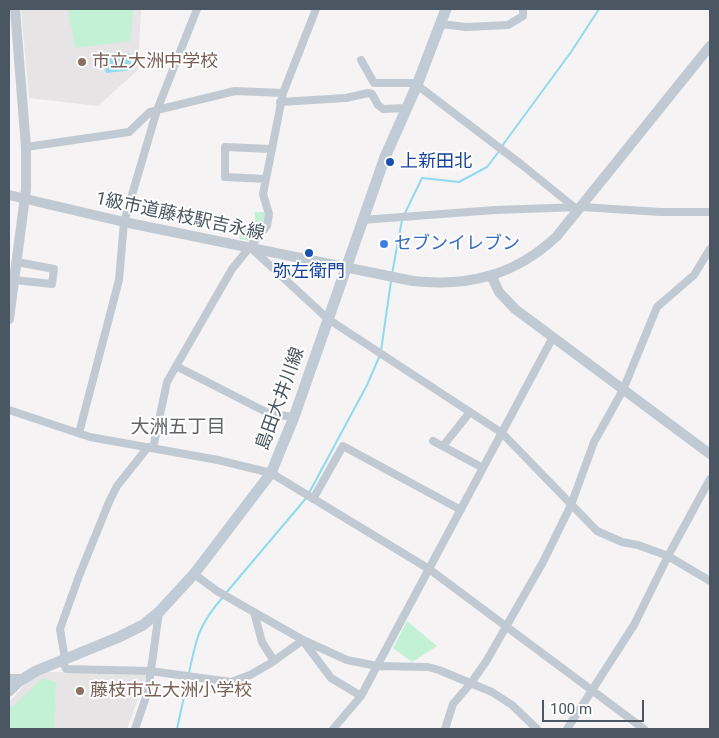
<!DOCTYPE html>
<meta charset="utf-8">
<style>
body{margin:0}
#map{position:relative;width:719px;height:738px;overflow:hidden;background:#f5f3f3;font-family:Roboto,sans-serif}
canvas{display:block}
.frame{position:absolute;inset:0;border:10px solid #4a5661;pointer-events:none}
.scale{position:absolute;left:542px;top:700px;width:102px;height:22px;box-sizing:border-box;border:2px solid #4a5661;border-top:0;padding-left:6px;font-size:15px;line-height:18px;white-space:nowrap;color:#4a5661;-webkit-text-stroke:4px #fff;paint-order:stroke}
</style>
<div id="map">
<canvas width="719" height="738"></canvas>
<div class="frame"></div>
<div class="scale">100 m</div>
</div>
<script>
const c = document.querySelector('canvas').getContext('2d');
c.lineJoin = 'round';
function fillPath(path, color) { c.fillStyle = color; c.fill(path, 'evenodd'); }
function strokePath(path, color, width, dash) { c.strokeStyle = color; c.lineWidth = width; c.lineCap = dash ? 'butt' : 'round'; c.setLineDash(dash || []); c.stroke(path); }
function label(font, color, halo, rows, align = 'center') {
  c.font = font + ' Roboto,"Noto Sans JP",sans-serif'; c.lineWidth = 4; c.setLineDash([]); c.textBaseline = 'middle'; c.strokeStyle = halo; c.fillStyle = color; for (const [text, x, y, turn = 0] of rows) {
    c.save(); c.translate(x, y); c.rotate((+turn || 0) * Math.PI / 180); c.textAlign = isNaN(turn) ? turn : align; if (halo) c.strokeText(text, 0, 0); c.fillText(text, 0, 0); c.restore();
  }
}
fillPath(new Path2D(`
 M21,9H141L138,70L98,106L29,98Z
 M45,672L147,673L127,729H9V702L29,680Z`), '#e6e4e5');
fillPath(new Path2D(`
 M68,9H133L130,41L75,48Z
 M255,212H264C269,223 256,233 250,241L240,239L238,227L255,221Z
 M407,621L437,646L412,662L393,648Z
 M43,678L56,682L54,729H9V710Z`), '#c3f1d5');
fillPath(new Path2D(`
 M129,53L132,70L106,73L103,56Z`), '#90daee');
strokePath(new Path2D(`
 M502,146L571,52L599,9
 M405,213L422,178L459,182L487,167L500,150
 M392,274L402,220
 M381,351L391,281
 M309,493L367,385L380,355
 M226,593L307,497
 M189,673C196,639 199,624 223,597
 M177,729L188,678`), '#90daee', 2);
strokePath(new Path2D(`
 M441,24L466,27L508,25L523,16V9
 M361,60L374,83H412L417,85L522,165L574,207
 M280,102L346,98L368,93L372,94L378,105L383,109L407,108
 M26,147L129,132L150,112L157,110L235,91L283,93L316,9
 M266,179L225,177V147L271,149
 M362,220L495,210L582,207L660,212H710
 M250,247L328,319L502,433L597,531L622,542L638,545L668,556L710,581
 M14,280L52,284L54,269L17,262
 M176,366L270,414L294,417
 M9,410L90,437L218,460L271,473L429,569L644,729
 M79,433L119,280L124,222L157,110L197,9
 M433,441L483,468
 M443,446L470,412
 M153,448L167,382L232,269L267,226L269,214L263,194L283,93
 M313,499L343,446L461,510
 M194,574L217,591L303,640L347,660L377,666L428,667L439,670L492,692L512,705L537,729
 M254,612L262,642L274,661
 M304,642L331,678L361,696
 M65,659L60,629L79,576L109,502L117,486L148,447
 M62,660L66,669L150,671L231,682L250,675L271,663L303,640
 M9,678H24
 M135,729L148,691L159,612
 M333,729L361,696L369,681L553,337
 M445,729L453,704L471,683L487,660L543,562L571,505L594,442L623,390L657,307L694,275L710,249
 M567,729L634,625L668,556L710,479`), '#c1cad2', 8);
strokePath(new Path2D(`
 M9,195L124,222L413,281C469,287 516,275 557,236L710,46
 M491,275L499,292L515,309L710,454
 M9,319L26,189V147L15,9`), '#c1cad2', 10);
strokePath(new Path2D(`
 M9,691L18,682L36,671L119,637L143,625L159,612L194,574L271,473L294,417L385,157L417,85L446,9`), '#c1cbd6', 11);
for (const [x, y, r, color] of [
 [82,62,5,"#8d6e63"],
 [390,162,5,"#1a4fb4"],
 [384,244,5,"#3f7fe0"],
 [309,253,5,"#1a4fb4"],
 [80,691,5,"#8d6e63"]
]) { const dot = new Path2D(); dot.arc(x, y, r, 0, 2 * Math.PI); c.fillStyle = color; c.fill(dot); strokePath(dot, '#fff', 2); }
label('18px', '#785e54', '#fff', [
 ["市立大洲中学校",92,62],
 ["藤枝市立大洲小学校",90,691]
], 'left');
label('18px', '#164399', '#fff', [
 ["上新田北",400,162],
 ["弥左衛門",309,272,"center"]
], 'left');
label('18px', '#4a5661', '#fff', [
 ["1級市道藤枝駅吉永線",180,217,12],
 ["島田大井川線",281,399,-70]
]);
label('18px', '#366cbe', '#fff', [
 ["セブンイレブン",394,244]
], 'left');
label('19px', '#5f6368', '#fff', [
 ["大洲五丁目",178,428]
]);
</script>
